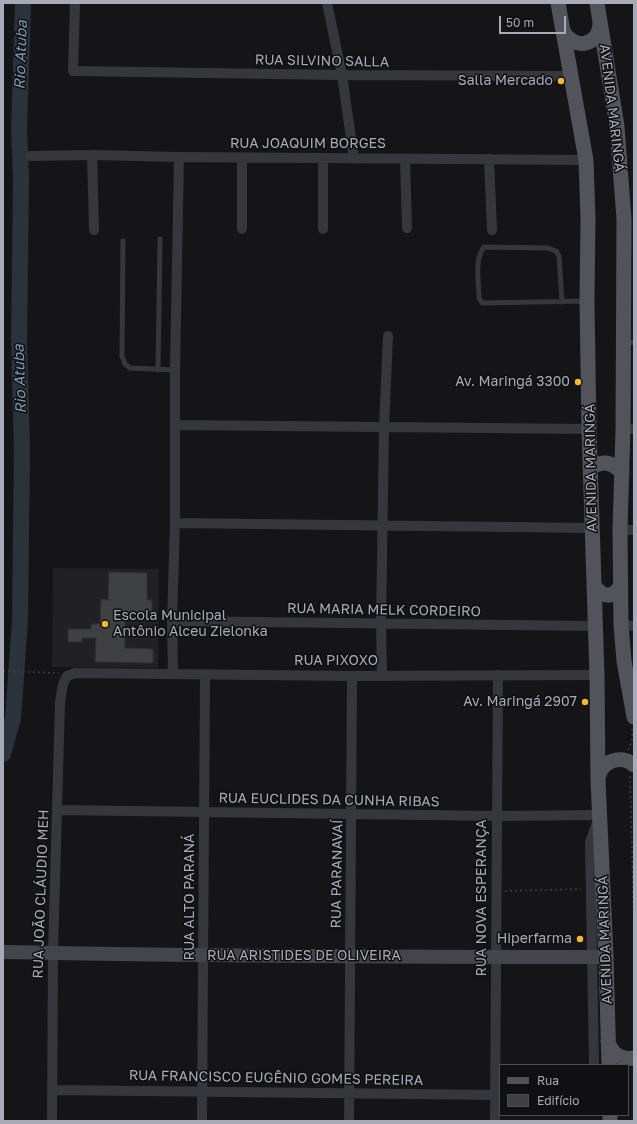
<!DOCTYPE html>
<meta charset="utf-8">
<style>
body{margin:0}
#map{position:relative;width:637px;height:1124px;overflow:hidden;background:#151517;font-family:"Golos Text",sans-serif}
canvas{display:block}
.frame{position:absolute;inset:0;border:4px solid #a7abb7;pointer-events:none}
.legend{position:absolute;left:499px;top:1064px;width:130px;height:52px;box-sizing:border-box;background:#101012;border:1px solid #4c4e54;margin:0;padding:5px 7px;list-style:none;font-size:12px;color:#a7abb7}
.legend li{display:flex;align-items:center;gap:8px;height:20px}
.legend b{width:20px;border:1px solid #4c4e54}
.scale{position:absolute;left:499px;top:16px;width:67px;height:18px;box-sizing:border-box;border:2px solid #a7abb7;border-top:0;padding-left:5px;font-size:12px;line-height:14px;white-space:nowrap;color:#a7abb7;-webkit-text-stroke:3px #101012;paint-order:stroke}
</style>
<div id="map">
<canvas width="637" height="1124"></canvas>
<div class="frame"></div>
<ul class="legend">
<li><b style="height:5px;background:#52535b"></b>Rua</li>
<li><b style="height:11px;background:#3f4044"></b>Edifício</li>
</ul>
<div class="scale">50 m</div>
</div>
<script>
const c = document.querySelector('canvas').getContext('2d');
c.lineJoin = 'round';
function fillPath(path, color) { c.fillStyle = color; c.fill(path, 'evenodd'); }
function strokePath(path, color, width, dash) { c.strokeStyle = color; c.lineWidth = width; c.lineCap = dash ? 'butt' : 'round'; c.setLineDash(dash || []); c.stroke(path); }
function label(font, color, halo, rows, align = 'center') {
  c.font = font + ' "Golos Text",sans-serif'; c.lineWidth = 3; c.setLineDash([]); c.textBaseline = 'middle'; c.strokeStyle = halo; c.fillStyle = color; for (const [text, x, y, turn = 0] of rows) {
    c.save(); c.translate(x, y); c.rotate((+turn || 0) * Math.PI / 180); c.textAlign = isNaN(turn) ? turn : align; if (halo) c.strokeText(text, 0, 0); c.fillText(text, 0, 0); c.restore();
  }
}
fillPath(new Path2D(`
 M53,568L159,569L158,668L52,667Z`), '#212124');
strokePath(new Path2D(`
 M3,754L13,718L20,620L22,447L19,344L21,177L19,129L23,3`), '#2b333a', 16);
const building = new Path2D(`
 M109,572L147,573V600H152V615L125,614V648L153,649V663L95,662L96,638H82V642H68V629H91V624H100L101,599L108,600Z`);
fillPath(building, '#3f4044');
strokePath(building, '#2f2f33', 1);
strokePath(new Path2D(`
 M3,671L59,673
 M628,750C632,743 633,737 632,729
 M630,776L634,928
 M505,891L581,889`), '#3c3d43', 1.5, [2, 3]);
strokePath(new Path2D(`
 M123,241L122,356L125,364L130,368L175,370
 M562,302L559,256L556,251L548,248L484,247C474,259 479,282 479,298L482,303L586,301
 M625,343L634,342
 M158,370L160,239`), '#36373c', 5);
strokePath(new Path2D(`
 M75,3L73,71L342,75L571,76
 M327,3L342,75L354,159
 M92,155L94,230
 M30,156L92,155L179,157L586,160
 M323,158V229
 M405,159L407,228
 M489,159L492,230
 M242,229V158
 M176,425L589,429
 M623,429H634
 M175,523L592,528
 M620,530H634
 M172,621L595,626
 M621,625L634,626
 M173,674L172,621L175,523V370L179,157
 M382,675L381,624L384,427L388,336
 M58,810L496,816L600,815L590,842L594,1065
 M52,1090L500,1095
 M52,1121L53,953L60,702L63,684L67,676L75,673L352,676L597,675
 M202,1121L205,674
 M349,1121L352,676
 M495,1121C497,972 496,824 498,675`), '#36373c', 10);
strokePath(new Path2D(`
 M3,952C204,956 405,957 606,957`), '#44454c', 14);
strokePath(new Path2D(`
 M558,3L586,160L588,219L587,301L589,429L597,675L598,780L606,957L609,1065
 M597,3L617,126L624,219L623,429L620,530L621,625L624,661L634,717
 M563,31C574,51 599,46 600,23
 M590,468C604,460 611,462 622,472
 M594,586C603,597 612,599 620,587
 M598,778C601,761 621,754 634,765
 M608,1041C611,1054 621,1060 634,1058
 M610,1115V1121`), '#52535b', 15);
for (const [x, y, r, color] of [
 [561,81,4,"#f1b933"],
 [578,382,4,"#f1b933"],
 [105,624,4,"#f1b933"],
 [585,702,4,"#f1b933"],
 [580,939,4,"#f1b933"]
]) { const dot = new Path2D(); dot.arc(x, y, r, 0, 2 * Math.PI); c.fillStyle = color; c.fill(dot); strokePath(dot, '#101012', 1.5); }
label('14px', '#a7abb7', '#101012', [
 ["RUA SILVINO SALLA",322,61,1],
 ["AVENIDA MARINGÁ",612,108,83],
 ["RUA JOAQUIM BORGES",308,144],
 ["AVENIDA MARINGÁ",591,468,-91],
 ["RUA MARIA MELK CORDEIRO",384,610,1],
 ["RUA PIXOXO",336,661],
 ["RUA EUCLIDES DA CUNHA RIBAS",329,800,1],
 ["RUA PARANAVAÍ",337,874,-89],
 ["RUA JOÃO CLÁUDIO MEH",41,894,-88],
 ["RUA ALTO PARANÁ",190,897,-90],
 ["RUA NOVA ESPERANÇA",482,898,-90],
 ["AVENIDA MARINGÁ",605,940,-92],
 ["RUA ARISTIDES DE OLIVEIRA",304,956],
 ["RUA FRANCISCO EUGÊNIO GOMES PEREIRA",276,1078,1]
]);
label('14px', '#a7abb7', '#101012', [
 ["Salla Mercado",553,81],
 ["Av. Maringá 3300",570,382],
 ["Escola Municipal",113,616,"left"],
 ["Antônio Alceu Zielonka",113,632,"left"],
 ["Av. Maringá 2907",577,702],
 ["Hiperfarma",572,939]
], 'right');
label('italic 15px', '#7e97b2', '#101012', [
 ["Rio Atuba",21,55,-88],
 ["Rio Atuba",20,379,-92]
]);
</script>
